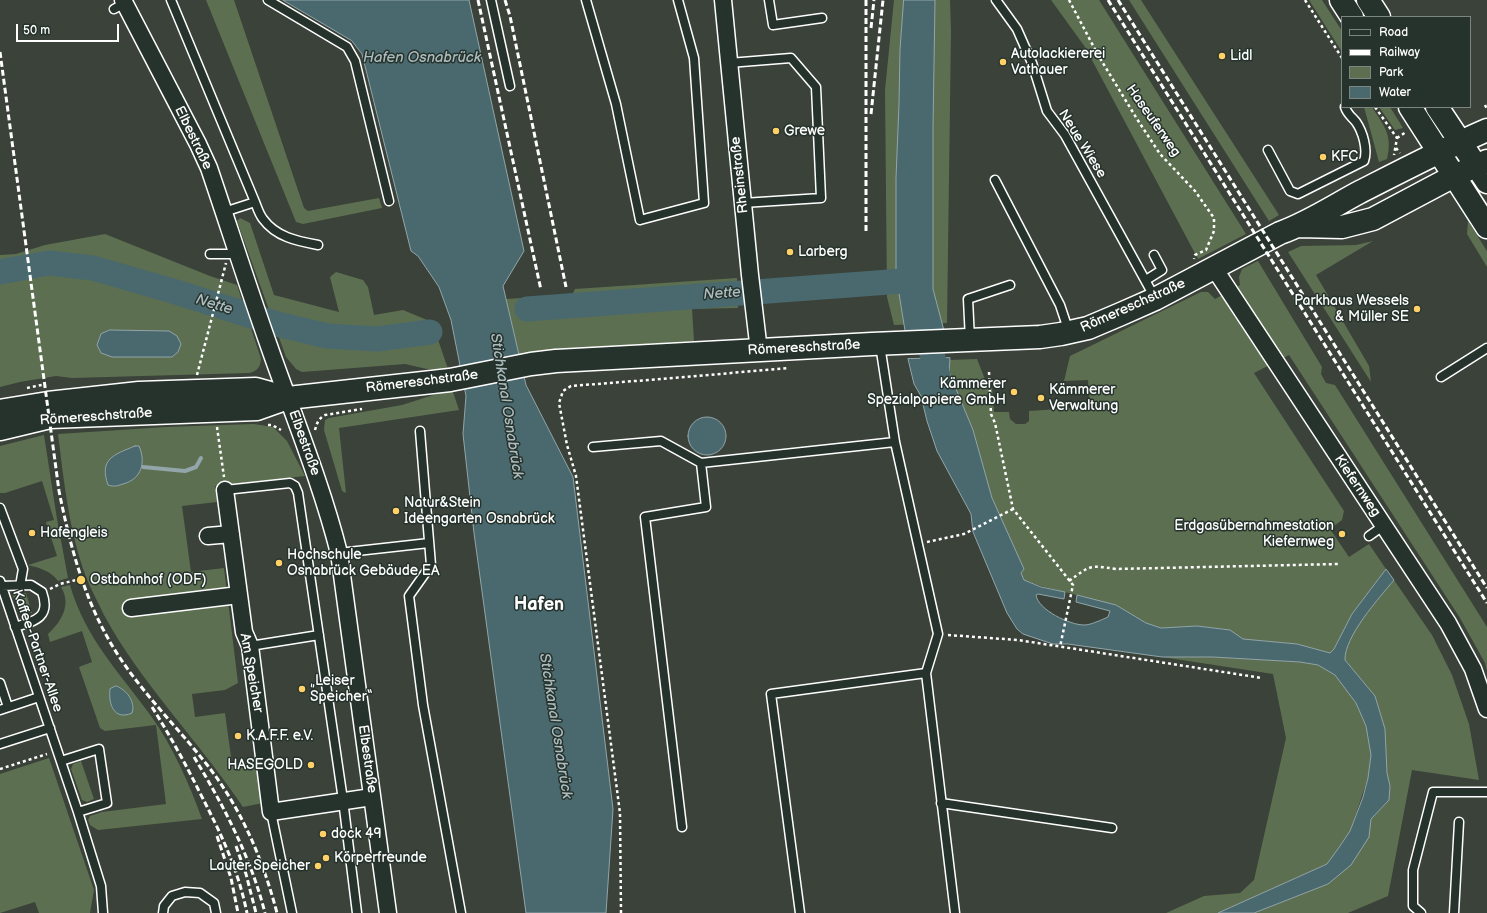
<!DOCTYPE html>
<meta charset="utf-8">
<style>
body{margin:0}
#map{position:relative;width:1487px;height:913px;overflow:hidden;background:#3b4239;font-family:"Balsamiq Sans",sans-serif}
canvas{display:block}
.legend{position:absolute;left:1341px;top:16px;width:130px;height:92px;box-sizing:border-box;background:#26332d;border:1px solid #7d8581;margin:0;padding:5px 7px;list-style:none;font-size:12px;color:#fff}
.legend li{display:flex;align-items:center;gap:8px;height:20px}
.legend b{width:20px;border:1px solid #7d8581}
.scale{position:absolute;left:16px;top:24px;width:103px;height:18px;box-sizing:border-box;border:2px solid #fff;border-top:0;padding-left:5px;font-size:12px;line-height:14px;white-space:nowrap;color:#fff;-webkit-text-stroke:3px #26332d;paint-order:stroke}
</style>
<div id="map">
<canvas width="1487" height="913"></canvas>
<ul class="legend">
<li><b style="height:5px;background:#26332d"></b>Road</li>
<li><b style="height:5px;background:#fff"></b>Railway</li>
<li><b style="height:11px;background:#5d6f51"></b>Park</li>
<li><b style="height:11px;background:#49696f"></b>Water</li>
</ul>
<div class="scale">50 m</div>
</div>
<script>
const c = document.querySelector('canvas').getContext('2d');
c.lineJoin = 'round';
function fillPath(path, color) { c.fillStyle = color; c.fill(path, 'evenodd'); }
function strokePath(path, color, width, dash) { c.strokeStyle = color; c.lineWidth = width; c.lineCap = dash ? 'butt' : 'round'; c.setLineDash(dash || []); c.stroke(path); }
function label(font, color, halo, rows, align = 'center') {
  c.font = font + ' "Balsamiq Sans",sans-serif'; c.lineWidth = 3; c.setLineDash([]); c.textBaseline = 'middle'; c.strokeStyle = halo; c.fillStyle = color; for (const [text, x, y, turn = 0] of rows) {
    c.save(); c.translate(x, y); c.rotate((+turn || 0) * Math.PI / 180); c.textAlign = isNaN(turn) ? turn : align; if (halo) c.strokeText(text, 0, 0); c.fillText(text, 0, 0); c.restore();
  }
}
fillPath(new Path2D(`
 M206,0H234L304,208L308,211L379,198L382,208L303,224L296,222Z
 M894,0H950L951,31L947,323L894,325L887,297L885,90Z
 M1051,0H1099L1246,234L1198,259L1085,47Z
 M1129,0H1141L1279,215L1269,221Z
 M1309,0H1322L1342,31V52Z
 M1364,107H1372C1384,126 1393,135 1387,159L1379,162Z
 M1379,107H1390L1403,128L1395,130Z
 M240,218L250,223L274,295L339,312L330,277L336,272L363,280L368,287L374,315L403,310L432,322L448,369H427L405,364L302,372L296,369L286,357L237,221Z
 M1468,221L1487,251V267L1467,234Z
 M105,234L210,276L237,285L261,359C260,367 258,371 249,373L72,378L56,376L20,382L0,387V255L16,254L45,245Z
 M1373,241L1316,275L1369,366L1371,382L1288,252L1301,246L1356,245Z
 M1258,261L1322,367L1321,374L1326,383L1335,385L1487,627V671L1485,663L1460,618L1289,355L1254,373L1344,511L1342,520L1330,529L1349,557L1369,544L1386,569L1352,614L1334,649L1330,653L1297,644L1243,639L1230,630L1197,626L1161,628L1146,623L1116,605L1041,586L1024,580L992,498L973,430L949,372L950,360L977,359L988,387L992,388L994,412H1009L1010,419L1016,424H1025L1029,421V411L1090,407L1088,380L1064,381L1070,356L1201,292H1208L1215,299L1240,285L1239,277L1242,269Z
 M737,278L738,308L692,309L694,341L554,350L519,356L506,299L572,295L575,289Z
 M452,389L459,410L339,428L346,493L342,491L324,430L325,420L329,418L402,405Z
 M254,424L273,427L287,441L305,476L215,486L217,502L182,506L191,572L224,568L238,683L225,690L192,694L195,717L225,713L232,764L258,761L263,803L243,807C199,741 142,685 104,615C98,602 91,590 86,577C69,531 64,482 58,434L166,427Z
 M44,435L57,519L68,578L58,581C51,571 40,568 28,565L57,556L46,522L54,520L42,481L5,493H0V446Z
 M1394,580L1432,635L1452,675L1469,724L1479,780L1412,770L1388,896L1348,913H1254L1328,884L1368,837L1371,819L1389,800L1390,786L1387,773L1385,729L1375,696L1345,660C1344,636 1379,598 1394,580Z
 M70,585C85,638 120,673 151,716C173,747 189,783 202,819L98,830L90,825L88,820L90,816L102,812L166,804L156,725L105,731L100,728L79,667L92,662L82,631L50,642L48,634C61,622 72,605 61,587Z
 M26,593L32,613C20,613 17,603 12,594Z
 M1162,657H1213L1300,662L1318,665L1335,675L1356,703L1366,726L1371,755L1368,778L1350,831L1340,846L1327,864L1218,913H1166L1204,896L1240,893L1254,880L1286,738L1273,674Z
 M49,758L94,890L90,913H39L35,902L0,913V774Z
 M81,761L94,799L87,802L82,800L71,769L73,764Z`), '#5d6f51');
const water = new Path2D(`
 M283,0H469L524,251L503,286L526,385L573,477L613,809L606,913H526L474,533L463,434L466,396L451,320L439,287L418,256L411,251L362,54L352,41Z
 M904,0H935L933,129V289L947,342L907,343L896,275V178L899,104L900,50Z
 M110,330L169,331L177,336L181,344L178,352L172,357H112L101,353L97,345L101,334Z
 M950,358L949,372L973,430L992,498L1024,569L1021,573L1024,580L1041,587L1065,592L1064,599L1038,594L1036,595C1038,610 1070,625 1084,625C1091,625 1101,620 1108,617L1110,611L1076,602L1077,595L1116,605L1146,623L1161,628L1197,626L1230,630L1243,639L1297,644L1330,653L1334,649L1352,614L1386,569L1394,580C1379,598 1344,637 1345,660L1375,696L1385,729L1387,773L1390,786L1389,800L1371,819L1369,837L1351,865L1328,884L1254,913H1218L1327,864L1340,846L1350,831L1363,797L1368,778L1371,755L1366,726L1356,703L1335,675L1318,665L1300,662L1213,657H1162L1068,644H1053L1023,634L1017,629L1007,613L973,532L971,514L937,451L927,421L921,396L914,384L908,359Z
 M688 436a19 19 0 1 1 38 0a19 19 0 1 1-38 0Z
 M135,446H139C146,462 142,479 123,484C117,486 114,487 108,485C99,459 113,455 135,446Z
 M116,686C126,689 136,702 132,713C114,721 108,704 110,689Z`);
fillPath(water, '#49696f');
strokePath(water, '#92a5a9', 1);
strokePath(new Path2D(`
 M143,467L185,471L196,467L201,458`), '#92a5a9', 4);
strokePath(new Path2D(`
 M0,272L49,263L93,268L176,292L277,324L327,336L377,339L430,332
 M527,309L916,280
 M923,320L942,392`), '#49696f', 25);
const lane = new Path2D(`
 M171,0L255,202
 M268,0L347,47L355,61L389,201
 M491,0L510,86
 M586,0L616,104L640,220L704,203L694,58L678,0
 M769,0L773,25L822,18
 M996,0L1017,29L1032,63L1047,111L1065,135L1155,298
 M114,9L125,3
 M729,63L791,58L816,87L821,198L743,203
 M1268,150L1290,191L1298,194L1364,161C1368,150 1363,132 1356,122C1352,117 1347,114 1345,107
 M995,180L1060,305L1069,332
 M224,212L255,202C257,207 259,214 263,219C276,237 297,241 318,245
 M210,254H229L238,252
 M1146,280L1162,270L1154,255
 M970,340L968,299L1010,285
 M880,345L895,442L938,634L926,673L955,913
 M1441,377L1487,348
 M420,431L431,565L409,596L423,705L461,913
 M593,447L661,441L701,463
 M225,490L290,483L295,486L298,493L343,800L357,913
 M0,508L23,569L20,586
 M1369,536L1383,526
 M339,553L429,543
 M0,581L78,812L101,886L103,913
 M2,586L31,585L42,592C51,617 36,621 15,627
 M250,646L319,635
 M0,683L8,707
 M0,710L39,697
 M0,744L50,728
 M61,761L99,749L107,803L78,812
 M941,803L1112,828
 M271,812L292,913
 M682,827L645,517L706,507L701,463L895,442
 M163,913L164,906L172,896L185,892L200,893L214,903L216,913
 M800,913L771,694L926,673
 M1421,913L1413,906V870L1433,792H1487
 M1454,913L1459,822`);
const street = new Path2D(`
 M123,0L198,144L209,168C229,227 248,287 269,346C293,415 321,482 339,553L388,913
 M723,0L750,275L759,351
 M1214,268L1448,623L1473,669L1487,709
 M225,490L244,632L250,646L271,812L372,797
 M208,536L231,534
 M131,608L239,595`);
const secondary = new Path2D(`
 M1341,0L1352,17
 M1368,0L1379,17
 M1410,107L1487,227
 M1437,107L1487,182
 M1299,226L1342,227L1373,219L1454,176L1487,161
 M0,411L48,403L139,393L256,389L288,398
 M0,429L50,417L257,409L288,398L450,380L531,364L556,361L872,344L1040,337L1061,334L1088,328L1121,314L1155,299L1280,233C1308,223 1332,207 1358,193C1401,171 1443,149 1487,130`);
strokePath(lane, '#fff', 11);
strokePath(street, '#fff', 19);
strokePath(secondary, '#fff', 25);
strokePath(new Path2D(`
 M1069,0L1098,55L1137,119L1160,154L1195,191L1214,218V231L1206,250L1195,255L1194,259
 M1305,0L1342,58
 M1485,105L1487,109
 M1375,107L1397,138L1394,155
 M1397,138L1406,132
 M1396,148L1400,153
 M989,372L991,414L995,423L1013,509L1073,585L1060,647
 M197,375L226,263
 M27,388L46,384
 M268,425H272L281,430
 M217,427L224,477
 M315,430C317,423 318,419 325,415L362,409
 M927,542L964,534L1013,509
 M1069,581C1091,565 1089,565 1116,569L1338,564
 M50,589L60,584L76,580
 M948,635L1018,640L1262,678
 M0,769L47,754
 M621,913L620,813L576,476L567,445L559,403L563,391L571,386L674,378L788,368`), '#fff', 2.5, [3, 3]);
strokePath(lane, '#26332d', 8);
strokePath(street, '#26332d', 16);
strokePath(secondary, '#26332d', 22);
strokePath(new Path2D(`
 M478,0L541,290
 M505,0L510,16L566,287
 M866,0V233
 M1108,0L1487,603
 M1118,0L1487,588
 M871,28L874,0
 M0,52L59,491C71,550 86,607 120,658C146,697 179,729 208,766C242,810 263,860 277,913
 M871,114L883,0
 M152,707C169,734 184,761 198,789C220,832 237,865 247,913
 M194,757C224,806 251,858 265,913
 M217,836L231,878L238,913
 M236,846L246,874L256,913`), '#fff', 3, [6, 3]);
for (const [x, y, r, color] of [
 [1222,56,4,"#ffd166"],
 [1003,62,4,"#ffd166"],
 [776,131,4,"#ffd166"],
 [1323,157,4,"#ffd166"],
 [790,252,4,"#ffd166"],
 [1417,309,4,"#ffd166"],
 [1014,392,4,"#ffd166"],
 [1041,398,4,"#ffd166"],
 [396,511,4,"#ffd166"],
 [32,533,4,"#ffd166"],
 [1342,534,4,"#ffd166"],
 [279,563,4,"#ffd166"],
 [81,580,5,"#ffd166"],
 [302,689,4,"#ffd166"],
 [238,736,4,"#ffd166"],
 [311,765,4,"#ffd166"],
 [323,834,4,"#ffd166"],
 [326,858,4,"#ffd166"],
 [318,866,4,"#ffd166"]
]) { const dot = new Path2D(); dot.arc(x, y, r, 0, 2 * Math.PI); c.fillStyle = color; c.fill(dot); strokePath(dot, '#26332d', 1.5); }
label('14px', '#fff', '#26332d', [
 ["Autolackiererei",1011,54],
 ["Vathauer",1011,70],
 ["Lidl",1230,56],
 ["Grewe",784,131],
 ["KFC",1331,157],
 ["Larberg",798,252],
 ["Parkhaus Wessels",1409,301,"right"],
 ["& Müller SE",1409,317,"right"],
 ["Kämmerer",1006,384,"right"],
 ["Spezialpapiere GmbH",1006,400,"right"],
 ["Kämmerer",1049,390],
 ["Verwaltung",1049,406],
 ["Natur&Stein",404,503],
 ["Ideengarten Osnabrück",404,519],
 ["Erdgasübernahmestation",1334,526,"right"],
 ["Kiefernweg",1334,542,"right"],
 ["Hafengleis",40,533],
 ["Hochschule",287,555],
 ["Osnabrück Gebäude EA",287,571],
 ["Ostbahnhof (ODF)",90,580],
 ["„Leiser",310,681],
 ["Speicher“",310,697],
 ["K.A.F.F. e.V.",246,736],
 ["HASEGOLD",303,765,"right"],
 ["dock 49",331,834],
 ["Körperfreunde",334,858],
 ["Lauter Speicher",310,866,"right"]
], 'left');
label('14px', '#fff', '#26332d', [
 ["Haseuferweg",1153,121,55],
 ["Elbestraße",193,138,64],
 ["Neue Wiese",1082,144,58],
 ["Rheinstraße",740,175,-96],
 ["Römereschstraße",1133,306,-24],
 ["Römereschstraße",804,348,-3],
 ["Römereschstraße",422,382,-7],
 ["Römereschstraße",96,417,-4],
 ["Elbestraße",304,443,70],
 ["Kiefernweg",1357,486,56],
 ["Kaffee-Partner-Allee",37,651,71],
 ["Am Speicher",251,673,80],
 ["Elbestraße",367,759,82]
]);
label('italic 15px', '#adbcbe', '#26332d', [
 ["Hafen Osnabrück",422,58],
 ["Nette",722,294,-4],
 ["Nette",214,305,17],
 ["Stichkanal Osnabrück",506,406,81],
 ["Stichkanal Osnabrück",555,726,81]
]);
label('bold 18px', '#fff', '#26332d', [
 ["Hafen",539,605]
]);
</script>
